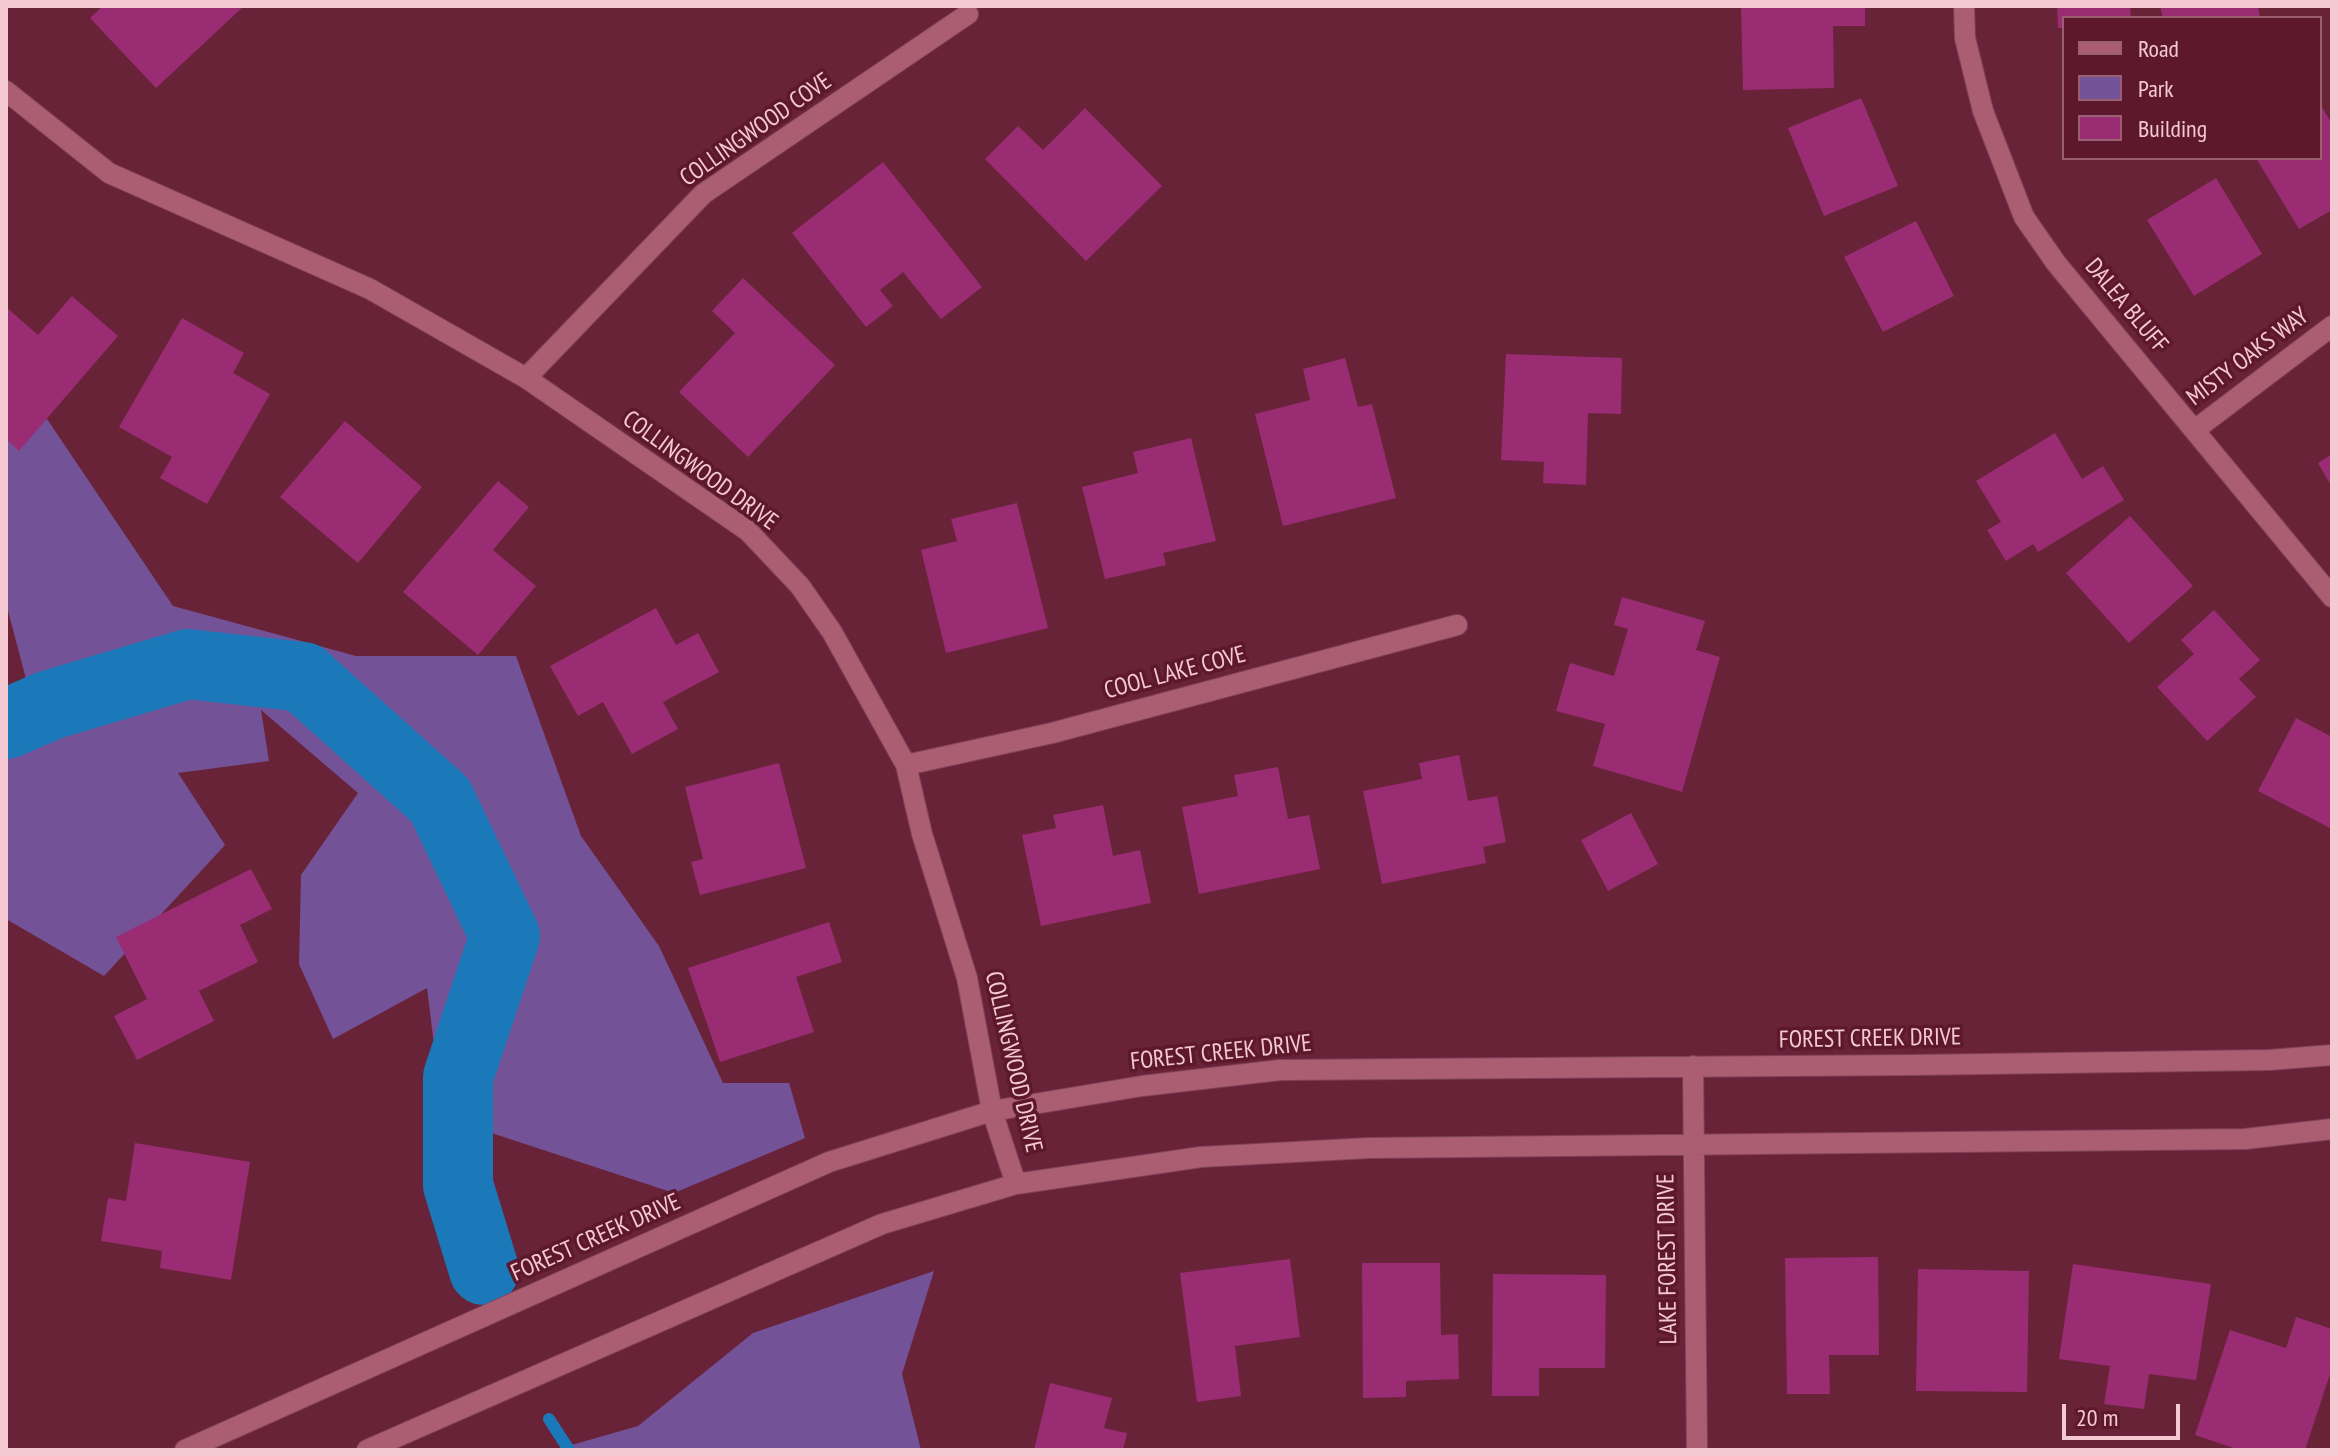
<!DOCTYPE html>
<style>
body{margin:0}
#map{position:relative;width:2338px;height:1456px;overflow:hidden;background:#692338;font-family:"PT Sans Narrow",sans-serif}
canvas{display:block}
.frame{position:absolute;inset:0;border:8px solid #f5c9d2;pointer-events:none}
.legend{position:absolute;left:2062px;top:16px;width:260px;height:144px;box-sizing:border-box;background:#5d182e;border:2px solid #9a5f70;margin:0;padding:10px 14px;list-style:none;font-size:24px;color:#f5c9d2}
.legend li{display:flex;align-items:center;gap:16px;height:40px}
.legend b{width:40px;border:2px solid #9a5f70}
.scale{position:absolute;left:2062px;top:1404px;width:118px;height:36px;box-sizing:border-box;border:4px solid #f5c9d2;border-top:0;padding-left:10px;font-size:24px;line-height:28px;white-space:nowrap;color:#f5c9d2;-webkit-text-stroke:6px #5d182e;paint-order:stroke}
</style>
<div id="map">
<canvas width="2338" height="1456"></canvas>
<div class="frame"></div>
<ul class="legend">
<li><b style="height:10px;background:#ab5e71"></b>Road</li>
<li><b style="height:22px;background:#745298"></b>Park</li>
<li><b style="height:22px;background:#992c73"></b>Building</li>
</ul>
<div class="scale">20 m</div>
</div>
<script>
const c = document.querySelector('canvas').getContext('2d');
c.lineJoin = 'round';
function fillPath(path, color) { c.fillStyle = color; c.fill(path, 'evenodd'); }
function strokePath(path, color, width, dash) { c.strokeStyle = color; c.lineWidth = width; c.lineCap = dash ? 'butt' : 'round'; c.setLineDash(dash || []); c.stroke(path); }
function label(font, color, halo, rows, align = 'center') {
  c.font = font + ' "PT Sans Narrow",sans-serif'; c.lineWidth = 7; c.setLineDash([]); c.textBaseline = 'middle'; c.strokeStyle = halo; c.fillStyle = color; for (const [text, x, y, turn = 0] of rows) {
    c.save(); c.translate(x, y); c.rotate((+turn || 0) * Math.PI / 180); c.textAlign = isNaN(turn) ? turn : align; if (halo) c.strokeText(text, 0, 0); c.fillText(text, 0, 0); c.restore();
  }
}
fillPath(new Path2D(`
 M47,419L173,606L356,656H516L581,836L659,946L723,1083H789L805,1138L674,1193L443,1117L427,988L333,1039L299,964L301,875L358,793L261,710L269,761L178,773L225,845L104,976L6,919V691L26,679L6,603V434Z
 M934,1271L902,1374L921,1450H554L638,1426L753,1333Z`), '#745298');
strokePath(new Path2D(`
 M549,1419L569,1450`), '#1b79b9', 12);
strokePath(new Path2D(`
 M6,724L50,705L188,664L303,677L440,800L505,936L458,1077V1185L484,1270`), '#1b79b9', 70);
fillPath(new Path2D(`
 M103,6H244L156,88L90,18Z
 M1741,6H1865V26H1833L1834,88L1743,90Z
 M2057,6H2130L2131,18H2064V28H2058Z
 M2160,6H2258L2260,18H2163Z
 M1861,98L1898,186L1824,216L1788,128Z
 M2320,104L2332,124V210L2299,229L2256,158H2320Z
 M1085,108L1162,186L1086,261L985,159L1018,126L1043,150Z
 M883,162L982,287L941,319L903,272L880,290L893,306L866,327L792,233Z
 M2216,178L2262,254L2194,296L2147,220Z
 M1916,221L1954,296L1883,332L1844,257Z
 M743,278L835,365L748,457L679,392L735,333L712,311Z
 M72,296L118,336L19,451L6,439V307L38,335Z
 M182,318L244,353L233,373L270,394L207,504L160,478L172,457L119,427Z
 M1506,354L1622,358L1621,414L1588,413L1586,485L1543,483L1544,462L1501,460Z
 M1345,358L1358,407L1372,404L1396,498L1283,526L1255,414L1310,400L1303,369Z
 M345,421L422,487L358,563L280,497Z
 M2055,433L2082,479L2103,466L2124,500L2038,552L2033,544L2006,561L1987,530L2001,522L1976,481Z
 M1191,438L1216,541L1163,553L1166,565L1105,579L1082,487L1138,473L1133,452Z
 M2332,454V487L2318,463Z
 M498,481L529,507L493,550L536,586L478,655L403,592Z
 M1017,503L1048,628L946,653L921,550L957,541L951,519Z
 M2130,516L2193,586L2129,643L2066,573Z
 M1622,597L1705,621L1696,650L1720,657L1682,792L1593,766L1605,724L1556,711L1570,663L1614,676L1628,629L1614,625Z
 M656,608L676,645L698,633L719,672L663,702L678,729L632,754L603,702L578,716L550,666Z
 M2214,610L2260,660L2239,679L2256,697L2207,741L2157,687L2194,654L2181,640Z
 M2296,718L2332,737V829L2258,791Z
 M1459,755L1468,801L1497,796L1506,842L1483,847L1486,863L1382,884L1363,791L1422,779L1419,763Z
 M779,763L806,868L700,895L691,862L703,859L685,787Z
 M1278,767L1288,819L1309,815L1320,869L1199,894L1182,807L1238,796L1234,775Z
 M1103,805L1113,856L1140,850L1151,903L1041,926L1022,835L1056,828L1053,815Z
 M1631,813L1658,864L1608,891L1581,840Z
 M251,869L272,909L240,925L258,962L199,991L214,1021L137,1060L114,1016L147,999L116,937Z
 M829,922L842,962L796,977L814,1032L720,1062L688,968Z
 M135,1143L250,1162L231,1280L160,1268L162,1251L101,1241L108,1198L126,1201Z
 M1878,1257L1879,1355H1829L1830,1394H1787L1785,1258Z
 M1290,1259L1300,1337L1235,1346L1241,1396L1197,1402L1180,1273Z
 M1362,1263H1440L1441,1335L1458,1334L1459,1379L1406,1381V1397L1363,1398Z
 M2073,1264L2211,1284L2196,1380L2149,1374L2144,1409L2104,1404L2110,1366L2059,1359Z
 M1918,1269L2029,1271L2027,1392L1916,1391Z
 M1493,1274L1606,1275L1605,1368H1539V1396H1492Z
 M2296,1317L2332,1329V1368L2305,1450H2239L2195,1435L2230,1330L2286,1348Z
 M1050,1383L1112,1398L1104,1428L1127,1433L1123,1450H1034Z`), '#992c73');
const minor = new Path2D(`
 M1964,6L1965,38L1983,111L2024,217L2056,263L2332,597
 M6,91L109,173L370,289L526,378L748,531L800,586L832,632L906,765L922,834L967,978L992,1111L1016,1184
 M526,378L703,194L968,14
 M2196,429L2332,326
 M906,765L1052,733L1457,625
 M1693,1066L1697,1450
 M185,1450L829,1162L992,1111L1142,1086L1280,1070L1913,1065L2269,1060L2332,1055
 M367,1450L882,1224L1016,1184L1201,1157L1369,1148L2245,1139L2332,1129`);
strokePath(minor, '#814359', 22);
strokePath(minor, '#ab5e71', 20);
label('24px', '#f5c9d2', '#5d182e', [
 ["COLLINGWOOD COVE",756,130,-35],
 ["DALEA BLUFF",2126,306,50],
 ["MISTY OAKS WAY",2248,357,-37],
 ["COLLINGWOOD DRIVE",700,471,36],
 ["COOL LAKE COVE",1175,673,-15],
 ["FOREST CREEK DRIVE",1870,1039,-1],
 ["FOREST CREEK DRIVE",1221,1053,-6],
 ["COLLINGWOOD DRIVE",1013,1062,77],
 ["FOREST CREEK DRIVE",596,1238,-24],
 ["LAKE FOREST DRIVE",1668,1259,-91]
]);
</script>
